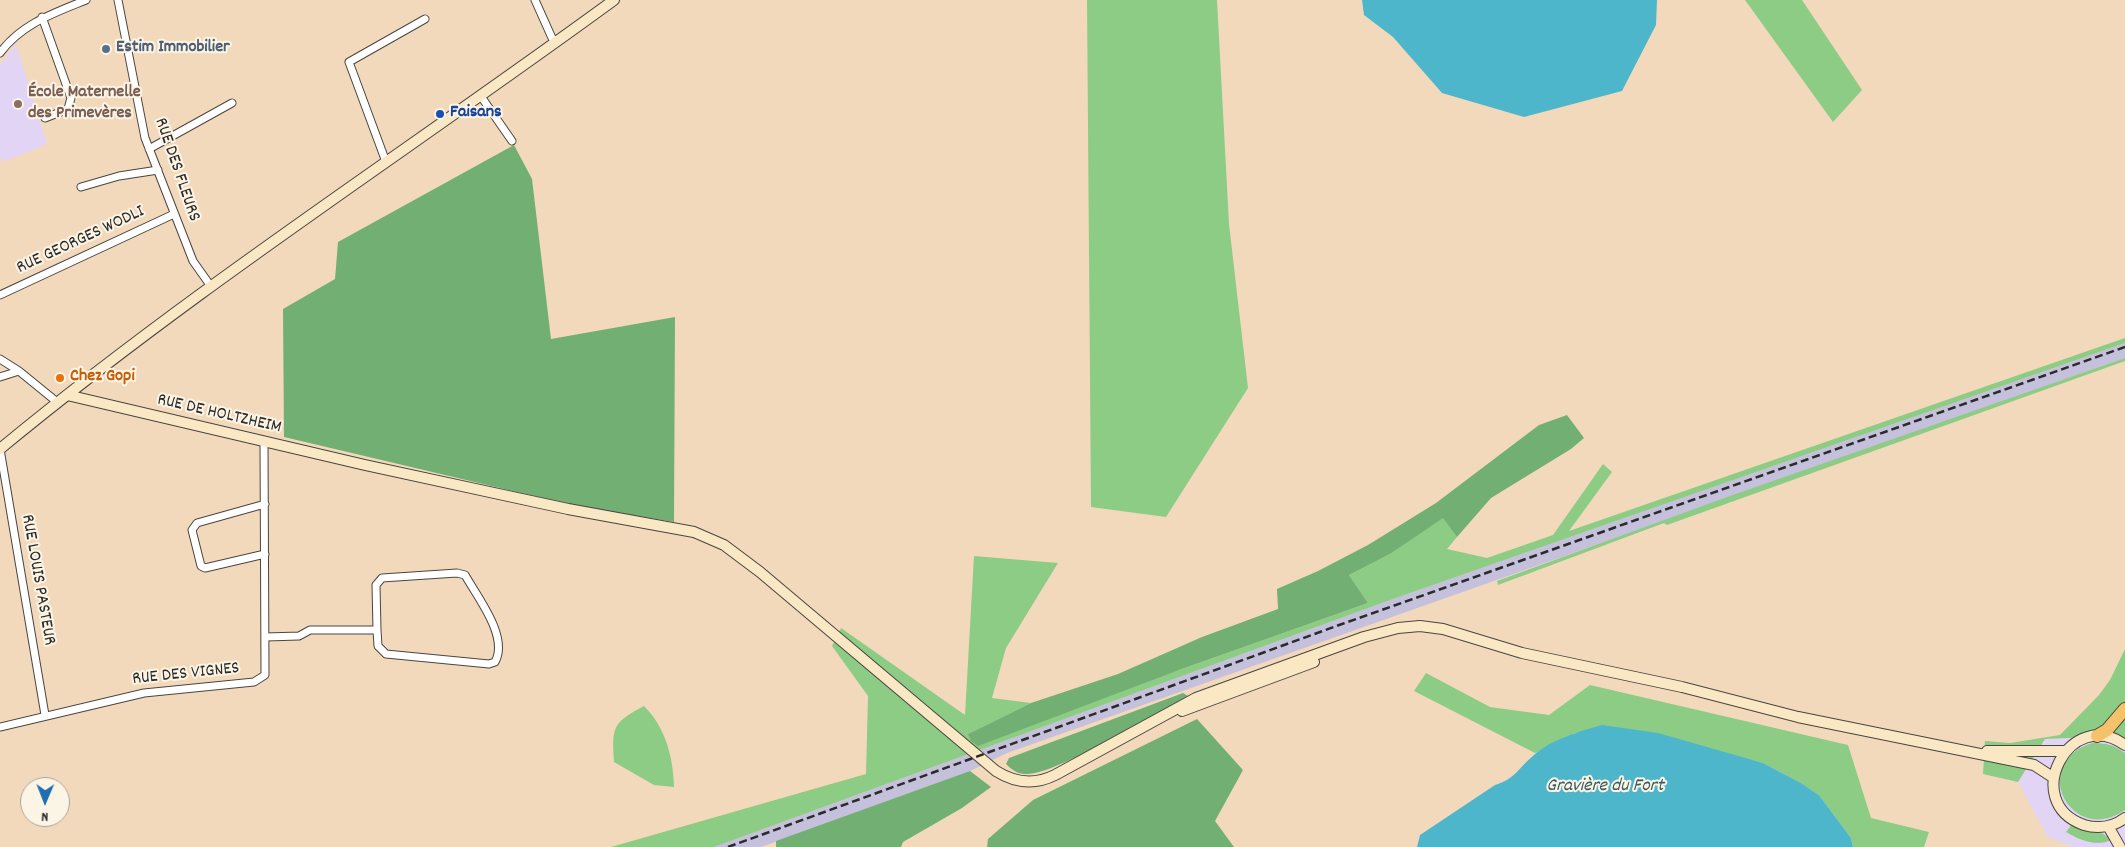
<!DOCTYPE html>
<meta charset="utf-8">
<style>
body{margin:0}
#map{position:relative;width:2125px;height:847px;overflow:hidden;background:#f3d9bb;font-family:Dekko,sans-serif}
canvas{display:block}
.north{position:absolute;left:20px;top:777px;width:50px;height:50px;box-sizing:border-box;background:#fcf5e5;border:1px solid #a8a49b;border-radius:50%;rotate:181deg;font-size:14px;font-weight:700;line-height:20px;text-align:center;color:#2b2b2b}
.north::after{content:'';display:block;margin:auto;width:18px;height:22px;background:#1f6fb2;clip-path:polygon(50% 0,100% 100%,50% 72%,0 100%)}
</style>
<div id="map">
<canvas width="2125" height="847"></canvas>
<div class="north">N</div>
</div>
<script>
const c = document.querySelector('canvas').getContext('2d');
c.lineJoin = 'round';
function fillPath(path, color) { c.fillStyle = color; c.fill(path, 'evenodd'); }
function strokePath(path, color, width, dash) { c.strokeStyle = color; c.lineWidth = width; c.lineCap = dash ? 'butt' : 'round'; c.setLineDash(dash || []); c.stroke(path); }
function label(font, color, halo, rows, align = 'center') {
  c.font = font + ' Dekko,sans-serif'; c.lineWidth = 4; c.setLineDash([]); c.textBaseline = 'middle'; c.strokeStyle = halo; c.fillStyle = color; for (const [text, x, y, turn = 0] of rows) {
    c.save(); c.translate(x, y); c.rotate((+turn || 0) * Math.PI / 180); c.textAlign = isNaN(turn) ? turn : align; if (halo) c.strokeText(text, 0, 0); c.fillText(text, 0, 0); c.restore();
  }
}
fillPath(new Path2D(`
 M16,44L47,144L3,162L0,157V65Z
 M2114,736L2125,742V847H2073L2048,837L2018,782L2045,739Z`), '#e1d4f4');
fillPath(new Path2D(`
 M2125,343V358L1007,753L970,771L761,847H714L1393,599Z`), '#c5c0db');
fillPath(new Path2D(`
 M1087,0H1217L1229,224L1248,388L1166,517L1091,507Z
 M1745,0H1802L1862,90L1833,122Z
 M2125,338V343L1393,599L714,847H557H611L866,774L868,696L832,646L841,628L965,715L974,556L1058,563L1006,648L992,698L1031,703L968,734L1179,670L1368,603L1349,575L1390,554L1443,517L1457,537L1447,549L1487,558L1553,535L1603,464L1612,472L1569,531Z
 M2125,358V361L1667,525L1664,523L1498,585L1497,581L1730,496Z
 M2125,649V742L2114,736L2045,739L2018,782L1983,774L1985,741L2010,743L2060,735L2099,695L2110,680Z
 M1426,673L1490,707L1549,715L1590,685L1848,745L1871,818L1929,832L1924,847H1853L1851,838L1819,795L1801,783L1763,763L1713,750L1575,733L1535,753L1414,691Z
 M644,706C666,728 673,757 674,787L654,785L614,762C612,727 612,723 644,706Z
 M2092,743C2106,743 2114,745 2125,753V810C2072,847 2027,764 2092,743Z
 M2072,824C2084,831 2102,829 2111,840C2097,847 2079,840 2066,832Z`), '#8ccc84');
fillPath(new Path2D(`
 M514,145L532,179L551,339L675,317L674,522L572,505L284,437L283,309L335,279L338,242Z
 M1567,415L1584,438L1571,449L1491,498L1457,537L1443,518L1390,554L1349,575L1368,603L1179,670L978,746L971,741L968,734L1031,703L1118,674L1202,637L1278,609L1277,589L1318,571L1368,545L1436,503L1539,425Z
 M1183,693L1188,696C1157,712 1054,776 1026,774C1017,774 1011,769 1006,764L1009,758Z
 M1197,719L1243,770L1215,821L1234,847H987L988,839L1033,800Z
 M970,771L991,787L962,808L903,842L901,847H776V841Z`), '#71b072');
fillPath(new Path2D(`
 M1362,0H1657L1656,25L1622,91L1524,117L1442,93L1393,37L1364,15Z
 M1602,725L1658,733L1763,763L1801,783L1819,795L1851,838L1853,847H1417L1420,835L1495,785C1517,778 1518,768 1534,755C1550,740 1581,731 1602,725Z`), '#4db6cb');
const street = new Path2D(`
 M118,0L145,138L193,261L210,285
 M535,0L552,38L556,41
 M42,17L71,98L68,109L45,118
 M0,53C21,24 54,13 86,0
 M480,95L512,141
 M149,149L232,103
 M386,162L349,62L425,19
 M81,187L119,176L158,170
 M0,295L174,214
 M0,359L19,371L57,402
 M0,377L19,371
 M0,449L45,715
 M265,504L197,523L192,530L201,566L205,568L265,554
 M266,637L299,636L310,630H377L378,646L386,654L489,664L495,662C509,637 478,598 465,575L457,573L382,578L376,585L377,630
 M0,727L144,693L254,682L265,675L264,443`);
const secondary = new Path2D(`
 M67,395L365,465L568,509L694,532L724,545L760,572L996,771C1015,783 1035,785 1055,775L1196,698L1364,637L1398,628L1420,626L1443,629L1522,653L1682,687L1798,717L2034,765L2054,778
 M0,449C196,287 409,150 614,0
 M1182,711L1314,662
 M2125,745C2070,705 2019,802 2084,825C2098,829 2113,827 2125,818
 M1987,751H2066
 M2108,826L2120,847`);
const highway = new Path2D(`
 M2097,736L2107,730L2125,709`);
strokePath(street, '#494541', 9);
strokePath(secondary, '#494541', 12);
strokePath(highway, '#494541', 14);
strokePath(street, '#fff', 7);
strokePath(secondary, '#fae7c3', 10);
strokePath(highway, '#f3c26a', 12);
strokePath(new Path2D(`
 M728,847L1342,624L2125,347`), '#2b2b2b', 2.5, [8, 4]);
for (const [x, y, r, color] of [
 [106,49,5,"#5c6f8a"],
 [18,104,5,"#8d6e63"],
 [440,114,5,"#1a4fb4"],
 [60,378,5,"#e8710a"]
]) { const dot = new Path2D(); dot.arc(x, y, r, 0, 2 * Math.PI); c.fillStyle = color; c.fill(dot); strokePath(dot, '#fcf5e5', 2); }
label('bold 18px', '#4e5e75', '#fcf5e5', [
 ["Estim Immobilier",116,49]
], 'left');
label('bold 18px', '#785e54', '#fcf5e5', [
 ["École Maternelle",28,94],
 ["des Primevères",28,115]
], 'left');
label('bold 18px', '#164399', '#fcf5e5', [
 ["Faisans",450,114]
], 'left');
label('18px', '#2b2b2b', '#fcf5e5', [
 ["RUE DES FLEURS",176,170,71],
 ["RUE GEORGES WODLI",81,241,-25],
 ["RUE DE HOLTZHEIM",219,415,13],
 ["RUE LOUIS PASTEUR",37,580,80],
 ["RUE DES VIGNES",186,675,-6]
]);
label('bold 18px', '#c56008', '#fcf5e5', [
 ["Chez Gopi",70,378]
], 'left');
label('italic 19px', '#375c63', '#fcf5e5', [
 ["Gravière du Fort",1605,787]
]);
</script>
